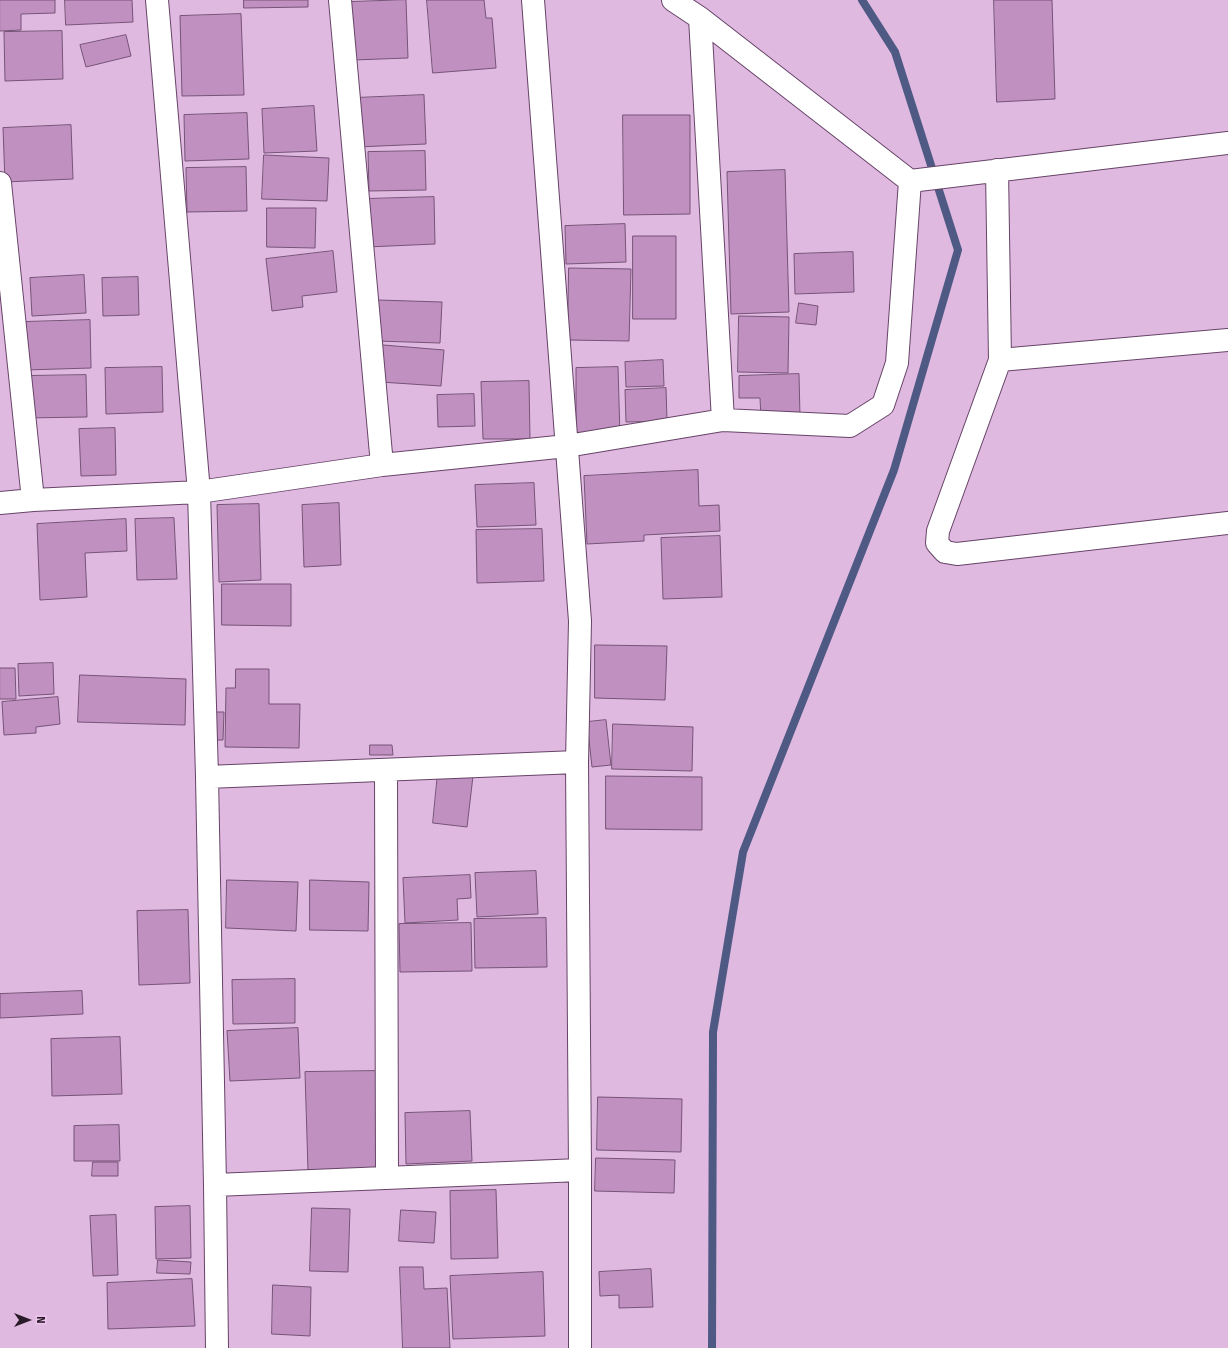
<!DOCTYPE html>
<style>
body{margin:0}
#map{position:relative;width:1228px;height:1348px;overflow:hidden;background:#e0b9e1;font-family:"Fira Sans",sans-serif}
canvas{display:block}
.north{position:absolute;left:8px;top:1300px;width:40px;height:40px;-webkit-text-stroke:3px #eec6ee;paint-order:stroke;rotate:90deg;font-size:11px;font-weight:700;line-height:16px;text-align:center;color:#291a29}
.north::after{content:'';display:block;margin:auto;width:14px;height:18px;background:#291a29;clip-path:polygon(50% 0,100% 100%,50% 72%,0 100%)}
</style>
<div id="map">
<canvas width="1228" height="1348"></canvas>
<div class="north">N</div>
</div>
<script>
const c = document.querySelector('canvas').getContext('2d');
c.lineJoin = 'round';
function strokePath(path, color, width, dash) { c.strokeStyle = color; c.lineWidth = width; c.lineCap = dash ? 'butt' : 'round'; c.setLineDash(dash || []); c.stroke(path); }
function fillPath(path, color) { c.fillStyle = color; c.fill(path, 'evenodd'); }
strokePath(new Path2D(`
 M712,1348L713,1032L743,852L894,470L958,250L895,52L862,0`), '#4e5a84', 8);
const building = new Path2D(`
 M0,0H55V13L21,14V30L0,31Z
 M65,0H132L133,22L66,25Z
 M244,0H308V7L244,8Z
 M406,0L408,58L353,60L351,2Z
 M427,0H484L486,18H492L496,68L433,73Z
 M994,0H1052L1055,99L997,102Z
 M241,14L244,95L182,96L180,16Z
 M62,31L63,79L5,81L4,32Z
 M126,35L131,56L86,67L80,45Z
 M424,95L426,144L357,147L355,98Z
 M314,106L317,151L264,153L262,109Z
 M247,113L249,159L185,161L184,115Z
 M623,115H690V214L624,215Z
 M71,125L73,179L5,182L3,128Z
 M425,151L426,190L369,191L368,152Z
 M264,155L329,158L327,201L262,199Z
 M246,167L247,211L187,212L186,168Z
 M785,170L789,312L731,314L727,172Z
 M434,197L435,244L367,247L365,199Z
 M267,208H316L315,248L267,247Z
 M625,224L626,262L566,264L565,226Z
 M633,236H676V319H633Z
 M333,251L337,292L302,296L303,307L272,311L266,259Z
 M853,252L854,292L795,294L794,254Z
 M569,268L631,269L629,341L568,340Z
 M84,275L86,313L32,316L30,278Z
 M138,277L139,315L103,316L102,278Z
 M378,300L442,302L440,343L376,341Z
 M799,303L818,306L816,325L796,323Z
 M739,316L789,317L788,373L738,372Z
 M90,320L91,368L25,370L24,322Z
 M383,345L444,350L441,386L380,382Z
 M663,360L664,386L626,387L625,362Z
 M162,367L163,412L106,414L105,368Z
 M618,367L620,436H576V368Z
 M799,374L800,417L761,418L760,398H739V376Z
 M86,375L87,417L25,418V376Z
 M529,381L530,439H483L481,382Z
 M666,388L667,421L626,422L625,390Z
 M474,394L475,426L438,427L437,395Z
 M115,428L116,475L81,476L79,429Z
 M698,470L699,506L719,505L720,531L644,535V541L587,544L584,476Z
 M534,483L536,525L477,527L475,485Z
 M339,503L341,565L304,567L302,505Z
 M259,504L261,580L219,582L217,505Z
 M174,518L177,579L137,580L135,519Z
 M126,519L127,551L85,553L87,597L40,600L37,524Z
 M542,529L544,581L477,583L476,530Z
 M720,536L722,597L663,599L661,538Z
 M222,584H291V626L222,625Z
 M595,645L667,646L665,700L595,698Z
 M53,663L54,694L19,696L18,664Z
 M0,668H15L16,699H0Z
 M236,669H269V704H300L299,748L225,747L226,688H235Z
 M80,675L186,679L185,725L78,722Z
 M58,697L60,724L36,727V733L4,735L2,702Z
 M211,712H224L223,740H211Z
 M606,720L611,765L592,767L587,722Z
 M613,724L693,727L692,771L612,769Z
 M370,745H392L393,755H370Z
 M438,772L473,776L467,827L433,823Z
 M606,776L702,777V830L606,829Z
 M536,871L538,914L477,917L475,873Z
 M470,875L471,898L457,899L458,920L405,923L403,878Z
 M227,880L298,882L296,931L226,928Z
 M310,880L369,882L368,931L310,930Z
 M188,910L190,983L139,985L137,911Z
 M546,918L547,967L475,968L474,919Z
 M471,923L472,971L400,972L399,924Z
 M295,979V1023L233,1024L232,980Z
 M82,991L83,1014L0,1018V994Z
 M298,1028L300,1078L230,1081L227,1031Z
 M120,1037L122,1094L52,1096L51,1039Z
 M376,1071L379,1169L308,1171L305,1072Z
 M598,1097L682,1099L681,1152L597,1150Z
 M470,1111L472,1161L406,1164L405,1113Z
 M119,1125L120,1161H74V1126Z
 M596,1158L675,1160L674,1193L595,1191Z
 M93,1162H118V1176H92Z
 M496,1190L498,1258L451,1259L450,1191Z
 M190,1206L191,1258L156,1259L155,1207Z
 M312,1208L350,1209L348,1272L310,1271Z
 M401,1210L436,1212L434,1243L399,1241Z
 M116,1215L118,1275L93,1276L90,1216Z
 M158,1260L191,1262L190,1274L157,1273Z
 M400,1267H423L424,1289L447,1288L450,1348H403Z
 M651,1269L653,1307L619,1308V1295L600,1296L599,1272Z
 M543,1272L545,1336L453,1339L450,1276Z
 M192,1279L195,1326L108,1329L107,1283Z
 M273,1285L311,1287L310,1336L272,1334Z`);
fillPath(building, '#c090c1');
strokePath(building, '#765377', 1);
const minor = new Path2D(`
 M157,0L199,492L207,777L215,1185L580,1170
 M340,0L382,465
 M533,0L580,621L577,762L580,1170V1348
 M700,18L910,181L1228,143
 M997,170L1000,360L938,531L937,543L945,552L957,554L1228,523
 M0,183L33,500
 M1000,360L1228,340
 M723,420L850,426L883,405L897,363L910,181
 M0,503L33,500L199,492L382,465L567,446L723,420L700,18L673,0
 M386,770L387,1178
 M207,777L577,762
 M215,1185L217,1348`);
strokePath(minor, '#664467', 24);
strokePath(minor, '#fff', 22);
</script>
